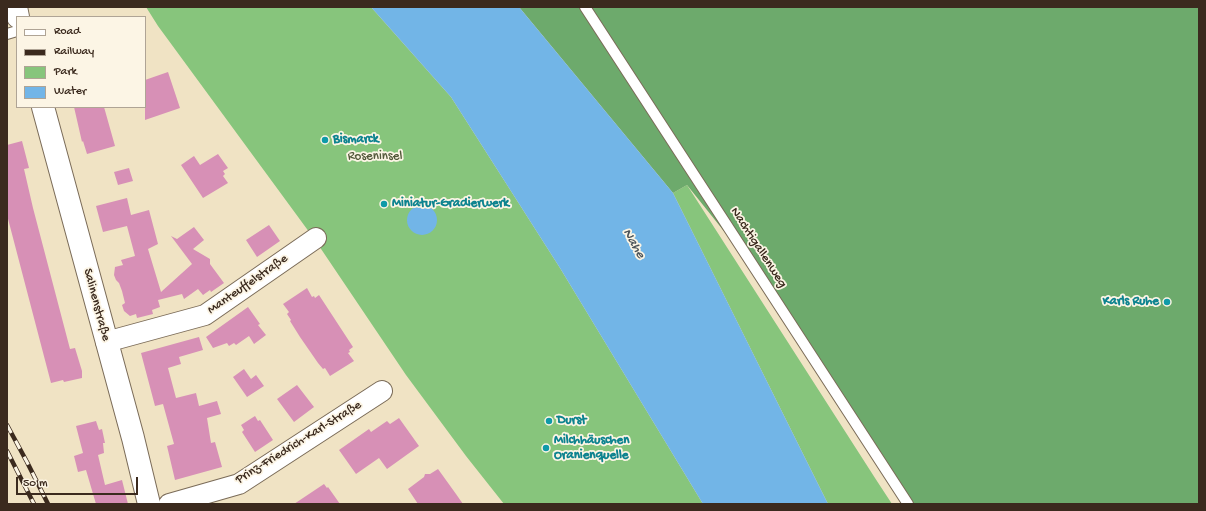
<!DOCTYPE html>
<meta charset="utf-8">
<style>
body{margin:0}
#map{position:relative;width:1206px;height:511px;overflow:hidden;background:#f0e3c4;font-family:"Gochi Hand",sans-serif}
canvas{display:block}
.frame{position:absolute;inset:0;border:8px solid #3b2a1e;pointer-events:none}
.legend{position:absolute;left:16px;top:16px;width:130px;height:92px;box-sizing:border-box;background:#fcf5e5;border:1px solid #afa495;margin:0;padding:5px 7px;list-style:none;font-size:12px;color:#3b2a1e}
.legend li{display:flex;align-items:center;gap:8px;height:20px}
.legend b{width:20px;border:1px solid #afa495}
.scale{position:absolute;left:16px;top:477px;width:122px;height:18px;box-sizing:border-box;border:2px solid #3b2a1e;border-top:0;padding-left:5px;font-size:12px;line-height:14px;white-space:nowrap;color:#3b2a1e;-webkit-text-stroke:3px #fcf5e5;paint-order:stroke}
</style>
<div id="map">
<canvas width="1206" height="511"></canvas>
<div class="frame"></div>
<ul class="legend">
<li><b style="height:5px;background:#fff"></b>Road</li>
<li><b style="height:5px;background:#3b2a1e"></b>Railway</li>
<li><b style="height:11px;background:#87c57c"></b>Park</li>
<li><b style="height:11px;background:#72b5e7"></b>Water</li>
</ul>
<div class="scale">50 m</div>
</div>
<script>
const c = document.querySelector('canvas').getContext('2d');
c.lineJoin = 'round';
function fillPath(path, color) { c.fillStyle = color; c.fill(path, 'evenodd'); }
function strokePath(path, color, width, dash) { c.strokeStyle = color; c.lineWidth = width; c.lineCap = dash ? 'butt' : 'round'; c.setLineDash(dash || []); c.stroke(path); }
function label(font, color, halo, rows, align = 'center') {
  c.font = font + ' "Gochi Hand",sans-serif'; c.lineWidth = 3.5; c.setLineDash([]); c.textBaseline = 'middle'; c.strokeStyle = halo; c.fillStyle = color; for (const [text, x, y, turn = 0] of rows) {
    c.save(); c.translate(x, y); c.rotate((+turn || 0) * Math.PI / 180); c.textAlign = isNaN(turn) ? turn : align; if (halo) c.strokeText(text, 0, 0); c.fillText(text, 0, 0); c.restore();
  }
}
fillPath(new Path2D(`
 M146,7H371L451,97L560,268L703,504H504L466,456L406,375L315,240L158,26Z
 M687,185L875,478L892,504H828L673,193Z`), '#87c57c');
fillPath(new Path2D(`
 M519,7H1199V504H908L767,285L687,185L673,193Z`), '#6daa6c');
fillPath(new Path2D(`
 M371,7H519L673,193L828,504H703L560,268L451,97Z
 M407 220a15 15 0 1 1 30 0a15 15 0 1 1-30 0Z`), '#72b5e7');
fillPath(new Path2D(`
 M168,72L180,108L145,120V80Z
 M74,107H104L115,146L87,154L83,141L82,142Z
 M22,141L29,168L24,169L33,208L70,349L75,348L82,371V378L64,382L63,380L51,383L7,215V145Z
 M218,154L228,168L223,171L225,174L223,176L228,183L203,198L181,165L194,156L200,165Z
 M129,168L133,181L118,185L114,172Z
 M127,198L131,215L149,210L158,244L148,249L161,292L192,264L171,236L177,239L194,227L204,240L193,249L210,259V264L224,283L211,292L210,290L203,295L198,289L184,299L182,294L158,300L160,307L152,310L153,314L137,318L136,314L130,316L124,311L122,305L125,303L122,291L119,283L116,280L114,275L115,267L123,265L121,260L135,256L127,226L103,232L96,206Z
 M269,225L280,241L257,257L246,240Z
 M307,288L312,297L314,296L315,298L319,295L353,347L349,350L350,352L348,353L354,361L330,376L325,368L323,369L318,363L300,337L290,321L291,320L287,314L289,312L283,304Z
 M248,307L260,324L258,325L266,335L254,344L249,336L236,345L234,343L229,346L227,343L213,348L206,337Z
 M199,337L203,350L179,357L181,364L168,368L176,398L196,393L199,406L217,401L221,414L207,418L211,443L215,442L222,467L175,480L167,446L174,444L163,404L155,406L141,353Z
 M244,369L251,379L256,375L264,386L247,397L233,377Z
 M297,385L314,407L294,422L277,399Z
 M255,416L258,421L260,420L273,440L255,452L242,432L244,430L241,425Z
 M399,418L419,446L387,469L379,458L356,474L339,450L369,429L371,432L387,421L390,424Z
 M96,421L99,430L102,429L105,443H103L104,453L98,455L105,485L122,480L128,504H96L86,470L78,472L74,456L83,453L76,426Z
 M438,469L456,494L463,504H418L408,489L424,477L425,474H430Z
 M324,484L327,488L328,487L340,504H294Z`), '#d790b6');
const service = new Path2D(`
 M585,7L908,504
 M7,34L17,31`);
const minor = new Path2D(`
 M106,342L205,315L316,238
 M169,504L239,484L382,391`);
const primary = new Path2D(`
 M16,7L18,17
 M43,107L133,438L149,504`);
strokePath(service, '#7a6b58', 12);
strokePath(minor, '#7a6b58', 22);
strokePath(primary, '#7a6b58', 24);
strokePath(service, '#fff', 10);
strokePath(minor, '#fff', 20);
strokePath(primary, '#fff', 22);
const rail = new Path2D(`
 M7,425L27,462L48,504
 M7,451L34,504`);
strokePath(rail, '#3b2a1e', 4.5);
strokePath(rail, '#fcf5e5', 3, [9]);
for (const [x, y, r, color] of [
 [325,140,4,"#0f9aa8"],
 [384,204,4,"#0f9aa8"],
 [1167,302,4,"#0f9aa8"],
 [549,421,4,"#0f9aa8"],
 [546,448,4,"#0f9aa8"]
]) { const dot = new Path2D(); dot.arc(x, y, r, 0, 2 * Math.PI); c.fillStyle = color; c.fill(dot); strokePath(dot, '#fcf5e5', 1.5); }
label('bold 13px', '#0d838f', '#fcf5e5', [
 ["Bismarck",333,140],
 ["Miniatur-Gradierwerk",392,204],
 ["Karls Ruhe",1159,302,"right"],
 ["Durst",557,421],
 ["Milchhäuschen",554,441],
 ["Oranienquelle",554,456]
], 'left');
label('13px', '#52583a', '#fcf5e5', [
 ["Roseninsel",375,157]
]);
label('13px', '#3b2a1e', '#fcf5e5', [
 ["Nachtigallenweg",758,248,57],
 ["Manteuffelstraße",248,285,-35],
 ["Salinenstraße",96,305,75],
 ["Prinz-Friedrich-Karl-Straße",299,443,-32]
]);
label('italic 14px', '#4c545a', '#fcf5e5', [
 ["Nahe",633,244,60]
]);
</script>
